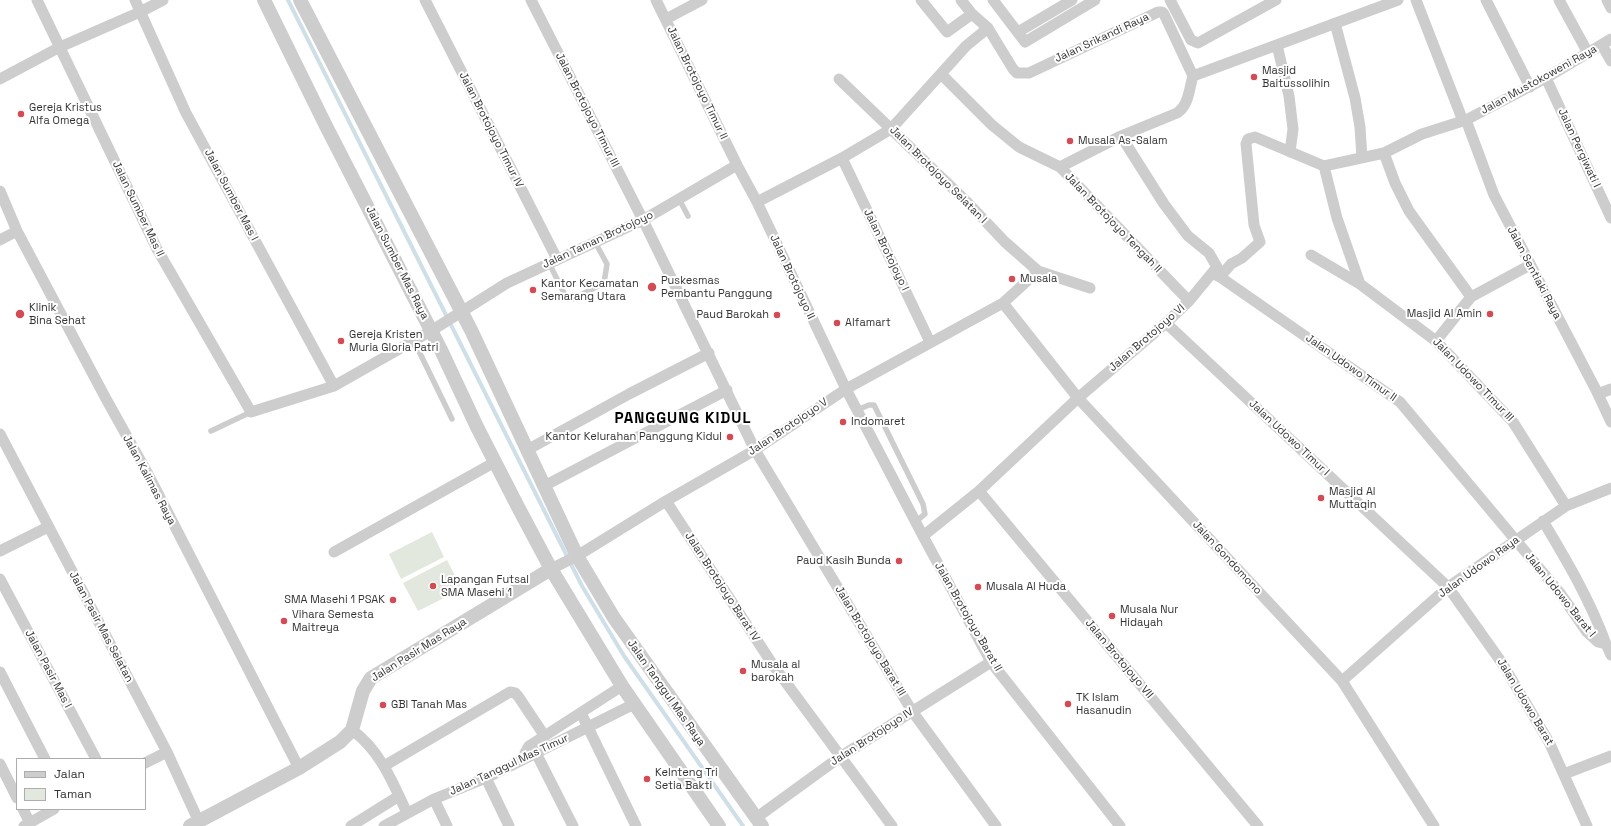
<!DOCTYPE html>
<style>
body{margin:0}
#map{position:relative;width:1611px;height:826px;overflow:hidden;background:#fff;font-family:"Space Grotesk",sans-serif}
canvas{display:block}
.legend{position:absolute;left:16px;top:758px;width:130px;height:52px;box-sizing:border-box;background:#fff;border:1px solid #adadad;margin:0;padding:5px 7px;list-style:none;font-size:12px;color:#333}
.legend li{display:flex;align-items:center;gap:8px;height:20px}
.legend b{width:20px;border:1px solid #adadad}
</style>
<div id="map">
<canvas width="1611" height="826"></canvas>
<ul class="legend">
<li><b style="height:5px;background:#cdcdcd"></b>Jalan</li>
<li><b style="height:11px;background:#e2e8dd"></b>Taman</li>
</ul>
</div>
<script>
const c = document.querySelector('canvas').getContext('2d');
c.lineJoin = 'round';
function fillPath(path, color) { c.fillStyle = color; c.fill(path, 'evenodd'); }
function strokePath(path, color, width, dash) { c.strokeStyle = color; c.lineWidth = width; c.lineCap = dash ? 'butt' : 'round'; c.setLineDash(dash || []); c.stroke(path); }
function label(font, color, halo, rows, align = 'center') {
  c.font = font + ' "Space Grotesk",sans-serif'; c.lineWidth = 4; c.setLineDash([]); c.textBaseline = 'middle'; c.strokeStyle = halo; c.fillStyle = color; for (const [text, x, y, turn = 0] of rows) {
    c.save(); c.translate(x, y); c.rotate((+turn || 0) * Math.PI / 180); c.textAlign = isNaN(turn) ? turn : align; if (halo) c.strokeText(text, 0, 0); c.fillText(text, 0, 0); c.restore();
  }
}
fillPath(new Path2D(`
 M432,532L444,557L401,579L389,554Z
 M447,560L462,589L418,611L403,583Z`), '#e2e8dd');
strokePath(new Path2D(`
 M288,0L582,586L624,656L743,826`), '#cfdfe8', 4);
strokePath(new Path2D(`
 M679,199L688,216
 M549,263L565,295L568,299H573L604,283L607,264L595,242
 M414,341L452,419
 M857,410L869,405H874L923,504L925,514L915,522
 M211,431L251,412`), '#cdcdcd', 5.5);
strokePath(new Path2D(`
 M37,0L157,249L251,412L334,386L431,331L507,283L643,220L737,165
 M135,0L186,113L334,386
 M425,0L557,259
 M531,0L643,220L755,450L912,711L996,826
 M656,0L737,165L757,202L846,389L923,536L991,662L1120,826
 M921,0L947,32L972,14
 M961,0L972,14L988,28L1013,69L1017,73H1029L1158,12H1162L1164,14L1193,76L1398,0
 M993,0L1025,42L1095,0
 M1170,0L1191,40L1198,43L1276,0
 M1416,0L1463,121
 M1486,0L1530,87
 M1559,0L1588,53
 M1607,0L1611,8
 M666,19L702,0
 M1335,23L1355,98L1360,127L1362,158
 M1018,32L1072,0
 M1277,45L1289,96L1293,129L1290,152
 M1602,45L1611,61
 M941,74L992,125L1019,147L1060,167L1189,301
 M1546,78L1611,218
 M0,79L60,47L140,12L163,0
 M839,79L968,203L1005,242L1038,271L1090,288
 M1466,120L1494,195L1596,390L1611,422
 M1384,153L1395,183L1409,211L1471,297
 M842,158L930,342
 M1324,166L1337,218L1360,284
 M1060,167L1121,136L1177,113C1189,105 1189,89 1193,76
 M0,191L17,231L105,397L149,476L299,768
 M757,202L842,158L891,129L966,46L988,28
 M0,240L17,231
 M1311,255L1360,284L1436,341L1513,422L1566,506
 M1212,273L1220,277L1400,402L1560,593L1587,632L1598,642L1606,644L1611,655
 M1220,277L1231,264L1242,258L1260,242L1254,225L1246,144L1248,139L1255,137L1324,166L1384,153L1422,134L1466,120L1546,78L1611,39
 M1003,303L1078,398L1342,681L1434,826
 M1166,323L1448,587L1502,663L1549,742L1587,826
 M1436,341L1471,297L1530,265
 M1598,394L1611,389
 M0,434L167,752L199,822
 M527,450L629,394L709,353
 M544,486L727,390
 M979,491L1258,826
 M666,501L773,665L892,826
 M1543,521C1567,561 1590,600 1606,644
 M923,536L979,491L1078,398L1166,323L1189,301L1217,267L1209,253L1188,236L1164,204L1121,136
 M0,551L48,527
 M334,552L495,462
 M551,569L577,556L666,501L755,450L846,389L1003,303L1038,271
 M0,579L96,759
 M0,672L45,759
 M1342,681L1448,587L1566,506L1611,488
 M581,713L636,826
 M352,730C380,750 393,783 407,813
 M536,753L573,826
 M524,759L525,753L529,746L622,686
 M145,763L167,752
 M0,764L17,798
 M384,766L510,692L515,693L518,696L544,735
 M1564,774L1611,756
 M486,778L509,826
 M434,799L447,826
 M23,809L30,823
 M756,818L840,757L991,662
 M24,826L54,809
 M351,826L399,796
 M384,826L434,799L486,778L634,704`), '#cdcdcd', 11);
strokePath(new Path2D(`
 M264,0L326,126L441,350L477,427L518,507L551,569L622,686L719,826
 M300,0L471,330L577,556L614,618L762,826
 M190,826L299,768L340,742L352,730L363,691L371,678L551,569`), '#cdcdcd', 14);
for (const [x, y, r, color] of [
 [1254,77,4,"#d34b55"],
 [21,114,4,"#d34b55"],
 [1070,141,4,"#d34b55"],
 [1012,279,4,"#d34b55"],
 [652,287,5,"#d34b55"],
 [533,290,4,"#d34b55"],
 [20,314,5,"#d34b55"],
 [1490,314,4,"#d34b55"],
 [777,315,4,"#d34b55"],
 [837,323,4,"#d34b55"],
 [341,341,4,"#d34b55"],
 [843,422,4,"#d34b55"],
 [730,437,4,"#d34b55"],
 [1321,498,4,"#d34b55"],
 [899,561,4,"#d34b55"],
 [433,586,4,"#d34b55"],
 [978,587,4,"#d34b55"],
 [393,600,4,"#d34b55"],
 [1112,616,4,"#d34b55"],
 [284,621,4,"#d34b55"],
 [743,671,4,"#d34b55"],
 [1068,704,4,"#d34b55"],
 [383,705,4,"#d34b55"],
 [647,779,4,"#d34b55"]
]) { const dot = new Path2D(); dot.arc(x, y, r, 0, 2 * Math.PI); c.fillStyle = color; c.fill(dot); strokePath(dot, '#fff', 1.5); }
label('11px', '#333', '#fff', [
 ["Jalan Srikandi Raya",1102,38,-25],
 ["Jalan Mustokoweni Raya",1539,80,-29],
 ["Jalan Brotojoyo Timur II",697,83,64],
 ["Jalan Brotojoyo Timur III",587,110,63],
 ["Jalan Brotojoyo Timur IV",491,130,63],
 ["Jalan Pergiwati I",1579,148,65],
 ["Jalan Brotojoyo Selatan I",938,175,45],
 ["Jalan Sumber Mas I",231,195,62],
 ["Jalan Sumber Mas II",138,209,64],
 ["Jalan Brotojoyo Tengah II",1113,223,46],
 ["Jalan Taman Brotojoyo",598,240,-25],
 ["Jalan Brotojoyo I",886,250,64],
 ["Jalan Sumber Mas Raya",397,263,63],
 ["Jalan Sentiaki Raya",1534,273,62],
 ["Jalan Brotojoyo II",792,277,65],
 ["Jalan Brotojoyo VI",1147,338,-41],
 ["Jalan Udowo Timur II",1351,368,35],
 ["Jalan Udowo Timur III",1473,380,46],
 ["Jalan Brotojoyo V",788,427,-34],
 ["Jalan Udowo Timur I",1289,438,43],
 ["Jalan Kalimas Raya",149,480,62],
 ["Jalan Gondomono",1227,558,47],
 ["Jalan Udowo Raya",1479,567,-36],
 ["Jalan Brotojoyo Barat IV",722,587,57],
 ["Jalan Udowo Barat I",1560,595,51],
 ["Jalan Brotojoyo Barat II",968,617,60],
 ["Jalan Pasir Mas Selatan",101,627,62],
 ["Jalan Brotojoyo Barat III",870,641,59],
 ["Jalan Pasir Mas Raya",419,650,-32],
 ["Jalan Brotojoyo VII",1119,659,50],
 ["Jalan Pasir Mas I",48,669,62],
 ["Jalan Tanggul Mas Raya",666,693,55],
 ["Jalan Udowo Barat",1525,702,59],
 ["Jalan Brotojoyo IV",872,737,-33],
 ["Jalan Tanggul Mas Timur",509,765,-25]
]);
label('11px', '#333', '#fff', [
 ["Masjid",1262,71],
 ["Baitussolihin",1262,84],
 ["Gereja Kristus",29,108],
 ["Alfa Omega",29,121],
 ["Musala As-Salam",1078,141],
 ["Musala",1020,279],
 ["Puskesmas",661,281],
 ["Pembantu Panggung",661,294],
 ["Kantor Kecamatan",541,284],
 ["Semarang Utara",541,297],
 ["Klinik",29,308],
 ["Bina Sehat",29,321],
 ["Masjid Al Amin",1482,314,"right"],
 ["Paud Barokah",769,315,"right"],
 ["Alfamart",845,323],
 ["Gereja Kristen",349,335],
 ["Muria Gloria Patri",349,348],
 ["Indomaret",851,422],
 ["Kantor Kelurahan Panggung Kidul",722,437,"right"],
 ["Masjid Al",1329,492],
 ["Muttaqin",1329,505],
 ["Paud Kasih Bunda",891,561,"right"],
 ["Lapangan Futsal",441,580],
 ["SMA Masehi 1",441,593],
 ["Musala Al Huda",986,587],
 ["SMA Masehi 1 PSAK",385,600,"right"],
 ["Musala Nur",1120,610],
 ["Hidayah",1120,623],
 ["Vihara Semesta",292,615],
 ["Maitreya",292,628],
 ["Musala al",751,665],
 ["barokah",751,678],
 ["TK Islam",1076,698],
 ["Hasanudin",1076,711],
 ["GBI Tanah Mas",391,705],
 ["Kelnteng Tri",655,773],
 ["Setia Bakti",655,786]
], 'left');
c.letterSpacing = '1px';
label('bold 15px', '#000', '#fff', [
 ["PANGGUNG KIDUL",683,419]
]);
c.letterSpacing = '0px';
</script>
